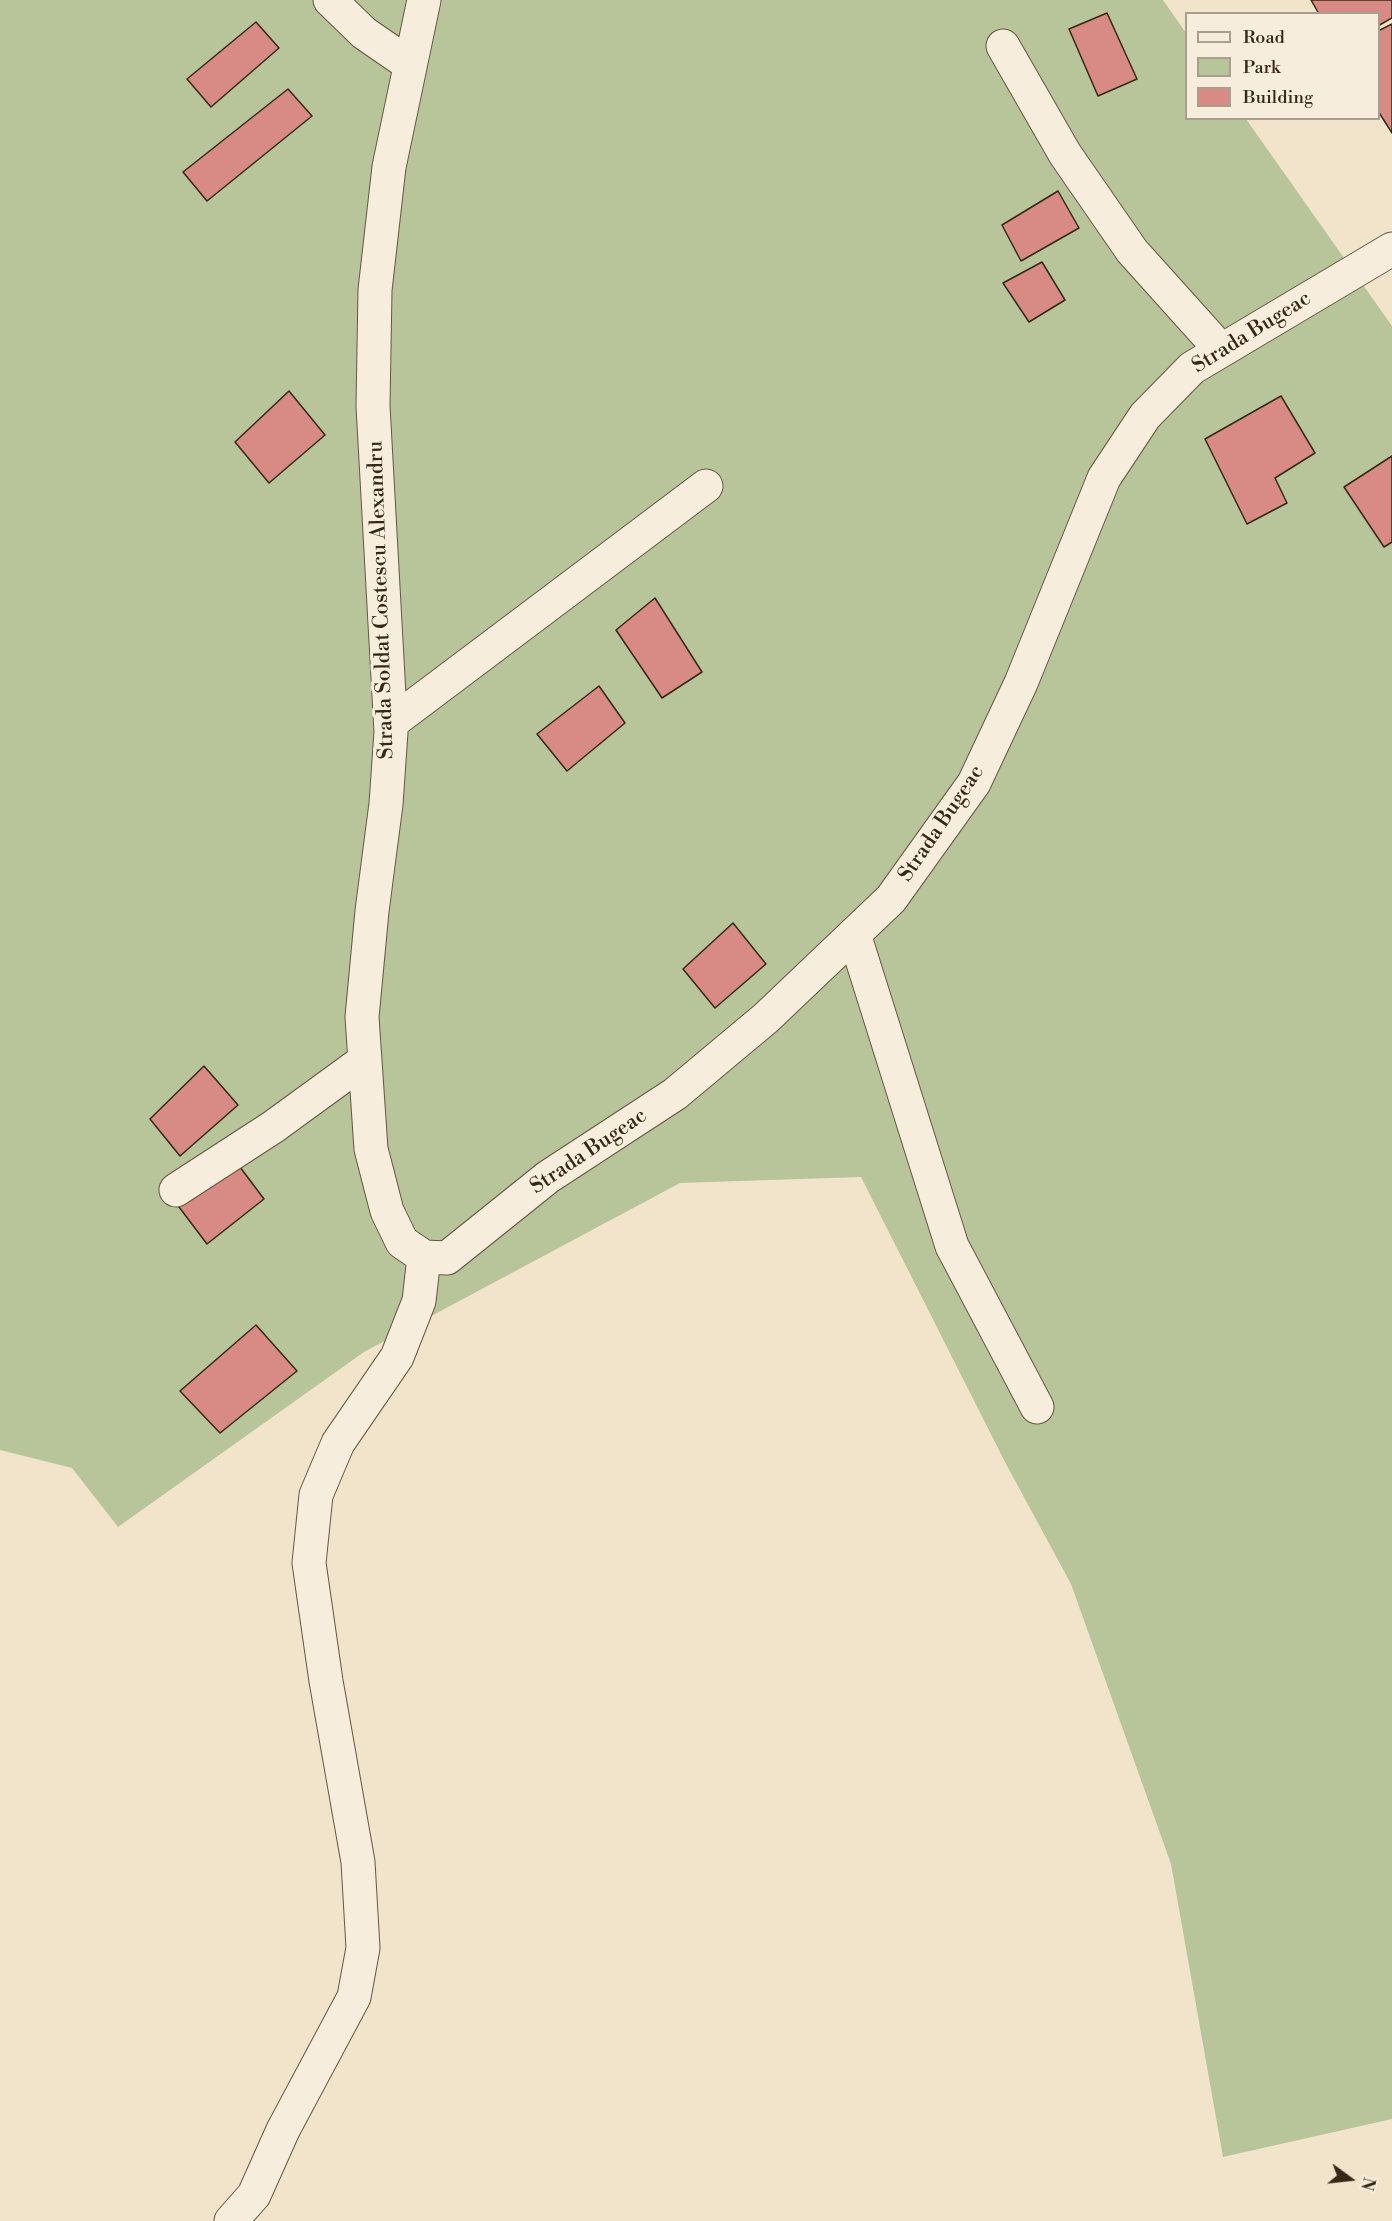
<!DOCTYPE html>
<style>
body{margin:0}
#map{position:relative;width:1392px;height:2221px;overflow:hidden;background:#f2e4cb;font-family:"Libre Bodoni",serif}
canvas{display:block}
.legend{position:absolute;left:1185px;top:12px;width:195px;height:108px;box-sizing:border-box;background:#f7eddd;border:2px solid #aa9e8d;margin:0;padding:8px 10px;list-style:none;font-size:18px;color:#362816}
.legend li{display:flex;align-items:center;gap:12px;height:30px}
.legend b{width:30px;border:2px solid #aa9e8d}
.north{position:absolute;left:1320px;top:2149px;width:60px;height:60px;-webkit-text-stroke:4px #f7eddd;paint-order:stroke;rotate:105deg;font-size:16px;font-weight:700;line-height:24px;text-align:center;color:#362816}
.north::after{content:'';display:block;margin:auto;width:21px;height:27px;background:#362816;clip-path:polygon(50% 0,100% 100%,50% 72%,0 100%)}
</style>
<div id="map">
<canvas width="1392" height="2221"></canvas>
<ul class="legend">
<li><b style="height:8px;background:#f7eddd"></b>Road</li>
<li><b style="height:16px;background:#b8c59a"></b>Park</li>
<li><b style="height:16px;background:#d88b85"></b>Building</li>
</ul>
<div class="north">N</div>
</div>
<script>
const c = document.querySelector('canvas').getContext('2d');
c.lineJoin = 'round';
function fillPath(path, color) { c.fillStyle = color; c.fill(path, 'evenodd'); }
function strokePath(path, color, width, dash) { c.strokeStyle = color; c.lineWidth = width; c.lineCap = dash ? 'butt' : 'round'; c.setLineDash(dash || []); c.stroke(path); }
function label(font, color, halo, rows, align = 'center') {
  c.font = font + ' "Libre Bodoni",serif'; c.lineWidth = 6; c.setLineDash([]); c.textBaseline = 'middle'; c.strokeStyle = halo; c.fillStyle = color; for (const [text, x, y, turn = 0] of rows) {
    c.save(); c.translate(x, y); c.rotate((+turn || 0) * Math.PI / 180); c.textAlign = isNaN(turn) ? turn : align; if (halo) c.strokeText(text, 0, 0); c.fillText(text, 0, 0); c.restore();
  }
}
fillPath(new Path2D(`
 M0,0H1163L1186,33V118L1246,119L1392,326V2119L1223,2157L1171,1864L1071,1584L1006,1464L861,1177L680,1183L364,1352L118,1527L72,1468L0,1450Z`), '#b8c59a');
const building = new Path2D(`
 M1311,0H1392V18L1378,26V14H1319Z
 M1107,13L1137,79L1098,96L1069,29Z
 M256,22L279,48L211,107L187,79Z
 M1392,24V133L1378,111V31Z
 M288,89L312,116L207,201L183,172Z
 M1058,191L1079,228L1021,261L1002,225Z
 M1042,262L1065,300L1029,322L1003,283Z
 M289,391L325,435L269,483L235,442Z
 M1281,396L1315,453L1275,478L1287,503L1247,524L1205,439Z
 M1392,456V542L1384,547L1344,487Z
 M655,598L702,672L662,698L616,630Z
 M599,686L625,723L567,771L537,734Z
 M733,923L766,964L715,1008L683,969Z
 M204,1066L238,1105L180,1156L150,1119Z
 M237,1163L264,1199L207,1244L179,1207Z
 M256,1325L297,1371L220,1433L180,1391Z`);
fillPath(building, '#d88b85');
strokePath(building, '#362816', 1.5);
const street = new Path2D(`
 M330,0L364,33L409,64
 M1003,46L1065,154L1132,251L1221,350
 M391,723L706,486
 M854,934L952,1246L1037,1407
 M176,1190L273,1127L365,1060
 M424,1257L447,1258L548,1177L675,1094L766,1018L891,899L974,783L1021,683L1104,478L1145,416L1192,368L1392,249
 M424,1257L402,1242L387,1211L371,1149L362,1017L372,911L386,804L391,732L373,406L375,290L389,167L424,0
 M231,2221L254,2195L283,2130L354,1997L363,1948L358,1862L326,1681L309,1563L316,1495L338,1443L397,1357L419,1301L424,1257`);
strokePath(street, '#655743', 35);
strokePath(street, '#f7eddd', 33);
label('21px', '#362816', '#f7eddd', [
 ["Strada Bugeac",1252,333,-32],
 ["Strada Soldat Costescu Alexandru",382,600,-92],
 ["Strada Bugeac",942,824,-56],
 ["Strada Bugeac",589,1152,-34]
]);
</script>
